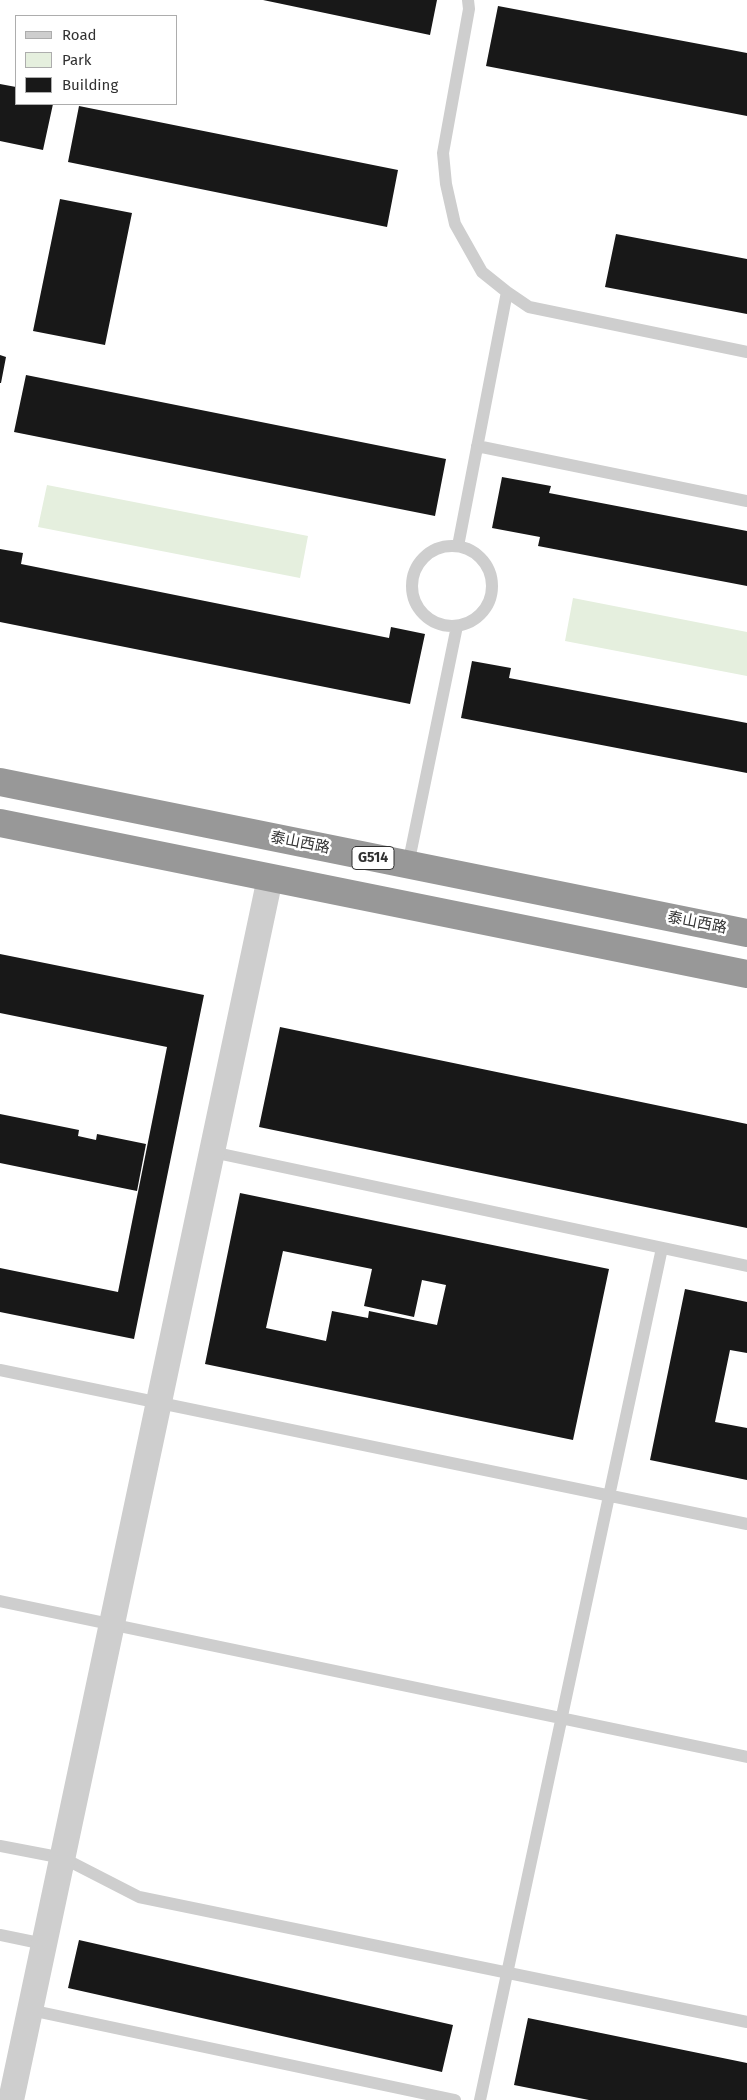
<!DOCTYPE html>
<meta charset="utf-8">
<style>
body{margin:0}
#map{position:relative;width:747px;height:2100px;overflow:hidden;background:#fff;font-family:"Fira Sans",sans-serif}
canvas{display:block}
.legend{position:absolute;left:15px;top:15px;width:162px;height:90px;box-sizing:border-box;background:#fff;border:1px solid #adadad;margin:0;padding:6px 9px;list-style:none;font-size:15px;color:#313131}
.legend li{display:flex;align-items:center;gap:10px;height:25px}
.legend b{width:25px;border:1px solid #adadad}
</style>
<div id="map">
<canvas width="747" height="2100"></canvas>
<ul class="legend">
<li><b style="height:6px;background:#cecece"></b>Road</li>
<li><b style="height:14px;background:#e5efde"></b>Park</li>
<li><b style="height:14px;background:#181818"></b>Building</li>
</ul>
</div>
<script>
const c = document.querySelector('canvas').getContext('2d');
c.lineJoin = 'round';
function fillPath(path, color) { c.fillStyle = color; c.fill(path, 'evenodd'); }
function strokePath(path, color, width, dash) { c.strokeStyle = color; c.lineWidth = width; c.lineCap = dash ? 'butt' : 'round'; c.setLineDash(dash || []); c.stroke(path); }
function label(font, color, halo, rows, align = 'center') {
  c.font = font + ' "Fira Sans","Noto Sans SC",sans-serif'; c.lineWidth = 5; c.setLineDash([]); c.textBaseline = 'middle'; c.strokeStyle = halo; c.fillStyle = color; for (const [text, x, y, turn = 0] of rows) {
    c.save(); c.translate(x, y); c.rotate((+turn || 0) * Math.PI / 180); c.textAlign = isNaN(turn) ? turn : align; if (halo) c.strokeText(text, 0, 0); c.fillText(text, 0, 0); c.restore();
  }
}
fillPath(new Path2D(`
 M47,485L308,536L300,578L38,527Z
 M573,598L747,632V676L565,641Z`), '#e5efde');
fillPath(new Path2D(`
 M263,0H437L430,35Z
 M498,6L747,53V116L486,66Z
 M0,84L16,87V104H53L43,150L0,141Z
 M79,106L398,170L387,227L68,162Z
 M60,199L132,213L105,345L33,331Z
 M616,234L747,259V314L605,287Z
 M0,355L6,357L1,383H0Z
 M26,375L446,459L435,516L14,432Z
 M502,477L551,486L549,493L747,531V586L538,546L540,537L492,528Z
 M0,549L23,553L21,564L389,638L391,627L425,634L410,704L0,622Z
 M472,661L511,668L509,678L747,723V773L461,718Z
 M0,954L204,995L134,1339L0,1312V1268L118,1292L167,1047L0,1013Z
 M280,1027L747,1124V1228L259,1127Z
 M0,1114L79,1130L78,1136L96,1140L97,1134L146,1144L137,1191L0,1163Z
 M240,1193L609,1269L573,1440L205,1364ZM283,1251L372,1269L364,1306L414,1317L422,1280L446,1285L437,1325L369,1311L368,1318L332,1311L326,1341L266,1328Z
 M685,1289L747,1302V1353L730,1350L715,1422L747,1428V1480L650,1460Z
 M79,1940L453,2025L442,2072L68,1988Z
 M528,2018L747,2063V2100H589L514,2085Z`), '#181818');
strokePath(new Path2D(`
 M507,292L529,307L747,352
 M477,446L747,501
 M412 586a40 40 0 1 1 80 0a40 40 0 1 1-80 0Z
 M458,546L507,292L482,272L455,224L446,184L443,153L469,9L468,0
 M408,865L457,626
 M212,1152L747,1266
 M0,1370L747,1524
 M0,1601L747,1757
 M0,1846L63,1858L139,1897L747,2022
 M0,1935L44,1944
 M30,2010L455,2100
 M480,2100L662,1248`), '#cecece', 12);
strokePath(new Path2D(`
 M11,2100L270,878`), '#cecece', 26);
strokePath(new Path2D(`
 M0,782L747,933
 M0,823L747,974`), '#989898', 28);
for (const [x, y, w] of [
 [373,858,42]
]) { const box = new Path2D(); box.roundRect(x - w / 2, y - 11.5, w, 23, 4); c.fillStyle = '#fff'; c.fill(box); strokePath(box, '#313131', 1); }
label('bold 14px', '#313131', null, [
 ["G514",373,858]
]);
label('15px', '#313131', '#fff', [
 ["泰山西路",300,843,11],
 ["泰山西路",697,923,11]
]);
</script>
